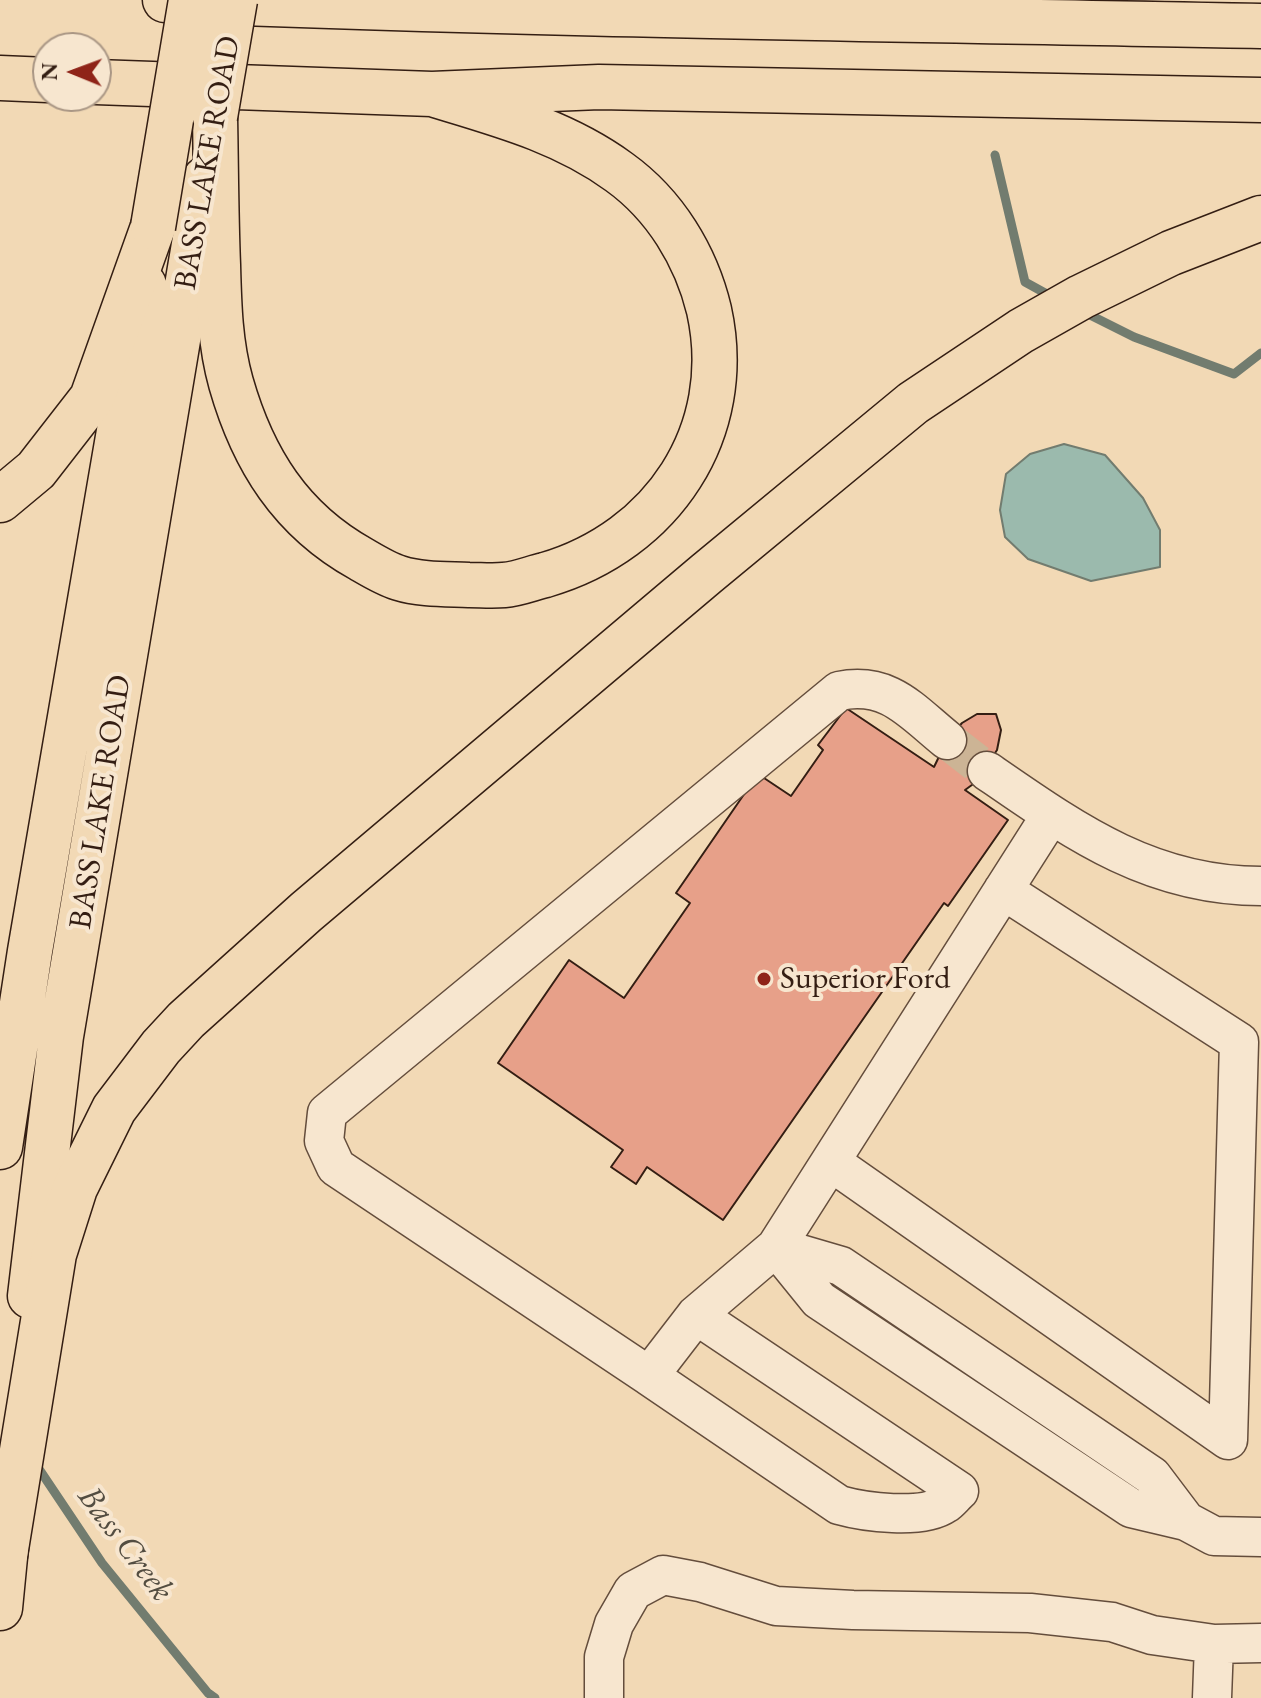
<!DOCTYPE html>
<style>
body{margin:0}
#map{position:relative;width:1261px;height:1698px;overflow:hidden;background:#f2d9b5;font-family:"EB Garamond",serif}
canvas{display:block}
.north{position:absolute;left:32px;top:32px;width:80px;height:80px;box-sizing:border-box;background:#f7e6cf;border:2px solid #a99684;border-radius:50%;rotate:271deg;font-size:22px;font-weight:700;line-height:32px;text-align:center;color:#341e13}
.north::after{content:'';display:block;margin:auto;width:28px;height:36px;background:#8f2418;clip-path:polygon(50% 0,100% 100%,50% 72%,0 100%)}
</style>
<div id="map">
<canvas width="1261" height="1698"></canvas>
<div class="north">N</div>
</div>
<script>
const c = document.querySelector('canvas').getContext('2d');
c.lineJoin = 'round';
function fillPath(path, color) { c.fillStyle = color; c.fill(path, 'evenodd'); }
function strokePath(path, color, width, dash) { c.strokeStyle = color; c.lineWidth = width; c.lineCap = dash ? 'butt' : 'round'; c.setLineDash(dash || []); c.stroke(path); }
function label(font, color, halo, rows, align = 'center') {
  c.font = font + ' "EB Garamond",serif'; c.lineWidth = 8; c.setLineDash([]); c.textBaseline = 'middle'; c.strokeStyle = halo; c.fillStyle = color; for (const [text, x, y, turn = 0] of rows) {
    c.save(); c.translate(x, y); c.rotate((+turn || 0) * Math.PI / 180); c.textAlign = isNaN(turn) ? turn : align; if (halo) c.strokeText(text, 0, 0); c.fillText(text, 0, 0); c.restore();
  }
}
const water = new Path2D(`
 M1064,444L1105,455L1143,498L1160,530V567L1091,581L1028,559L1005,537L1000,510L1006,474L1030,454Z`);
fillPath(water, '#9bbaad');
strokePath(water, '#727c6f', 2);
strokePath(new Path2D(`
 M995,155L1025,282L1045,293
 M1084,312L1134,337L1234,374L1261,353
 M35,1463L102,1563L208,1693L215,1698`), '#727c6f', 9);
const building = new Path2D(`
 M846,708L934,767L947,740L962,723L977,714H996L1001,730L997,750L976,782L965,790L1008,820L948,906L944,903L723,1220L647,1167L636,1184L611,1167L623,1150L498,1063L569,960L624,998L690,903L676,893L758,774L791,796L823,750L818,745Z`);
fillPath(building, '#e7a089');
strokePath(building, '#341e13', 2);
strokePath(new Path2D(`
 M947,740L987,771`), '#ccb495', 38, [38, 19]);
const minor = new Path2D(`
 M947,740C911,711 889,681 839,691L327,1113L324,1141L336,1167L649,1376L696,1315L776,1247L1051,815
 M987,771C1074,831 1150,886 1261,886
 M831,1162L1228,1440L1239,1042L1003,890
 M776,1247L819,1300L1131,1508L1186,1521L1214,1536L1261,1537
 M776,1247L841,1266L1152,1476L1186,1521
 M649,1376L839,1505C864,1512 922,1520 945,1504C950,1501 954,1495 959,1491L696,1315
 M604,1698V1657L614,1624L633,1591L663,1575L700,1582L776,1606L853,1610L1030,1613L1112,1622L1152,1635L1214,1644L1261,1643
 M1212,1698L1214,1644`);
const major = new Path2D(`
 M0,1147L30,951L144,285
 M30,1296L61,1036L205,179
 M0,1608L9,1516`);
const highway = new Path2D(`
 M165,0C530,15 896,19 1261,26
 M0,78L48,80
 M96,82L432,94L599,87L1261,100
 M215,117C216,166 216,216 218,265C219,305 220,344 231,383C253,460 291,520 361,559C373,566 386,574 399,578C421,585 446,584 469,585C480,585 493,586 504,585C518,584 532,578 545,575C662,541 736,432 709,310C696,256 665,205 619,172C563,131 498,114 432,94
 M0,500L36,470L92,398L153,227
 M5,1555L54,1254L75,1188L114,1109L161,1047L186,1020L306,912L706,574L913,403L1021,331L1081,297L1171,253L1261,218`);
strokePath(minor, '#644d3c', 41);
strokePath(major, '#341e13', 47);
strokePath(highway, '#341e13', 47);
strokePath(minor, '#f7e6cf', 38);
strokePath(major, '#f2d9b5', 44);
strokePath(highway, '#f2d9b5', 44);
const majorBridge = new Path2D(`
 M215,117L235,0
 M153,227L191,0`);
strokePath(majorBridge, '#341e13', 47, []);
strokePath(majorBridge, '#f2d9b5', 44);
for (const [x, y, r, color] of [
 [764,979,8,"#8f2418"]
]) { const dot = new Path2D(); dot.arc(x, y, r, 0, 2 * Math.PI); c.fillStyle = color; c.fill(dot); strokePath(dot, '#f7e6cf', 3); }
label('32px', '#341e13', '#f7e6cf', [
 ["BASS LAKE ROAD",208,163,-80],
 ["BASS LAKE ROAD",101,802,-81]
]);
label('32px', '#341e13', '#f7e6cf', [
 ["Superior Ford",780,979]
], 'left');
label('italic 34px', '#534d41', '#f7e6cf', [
 ["Bass Creek",125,1544,53]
]);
</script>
